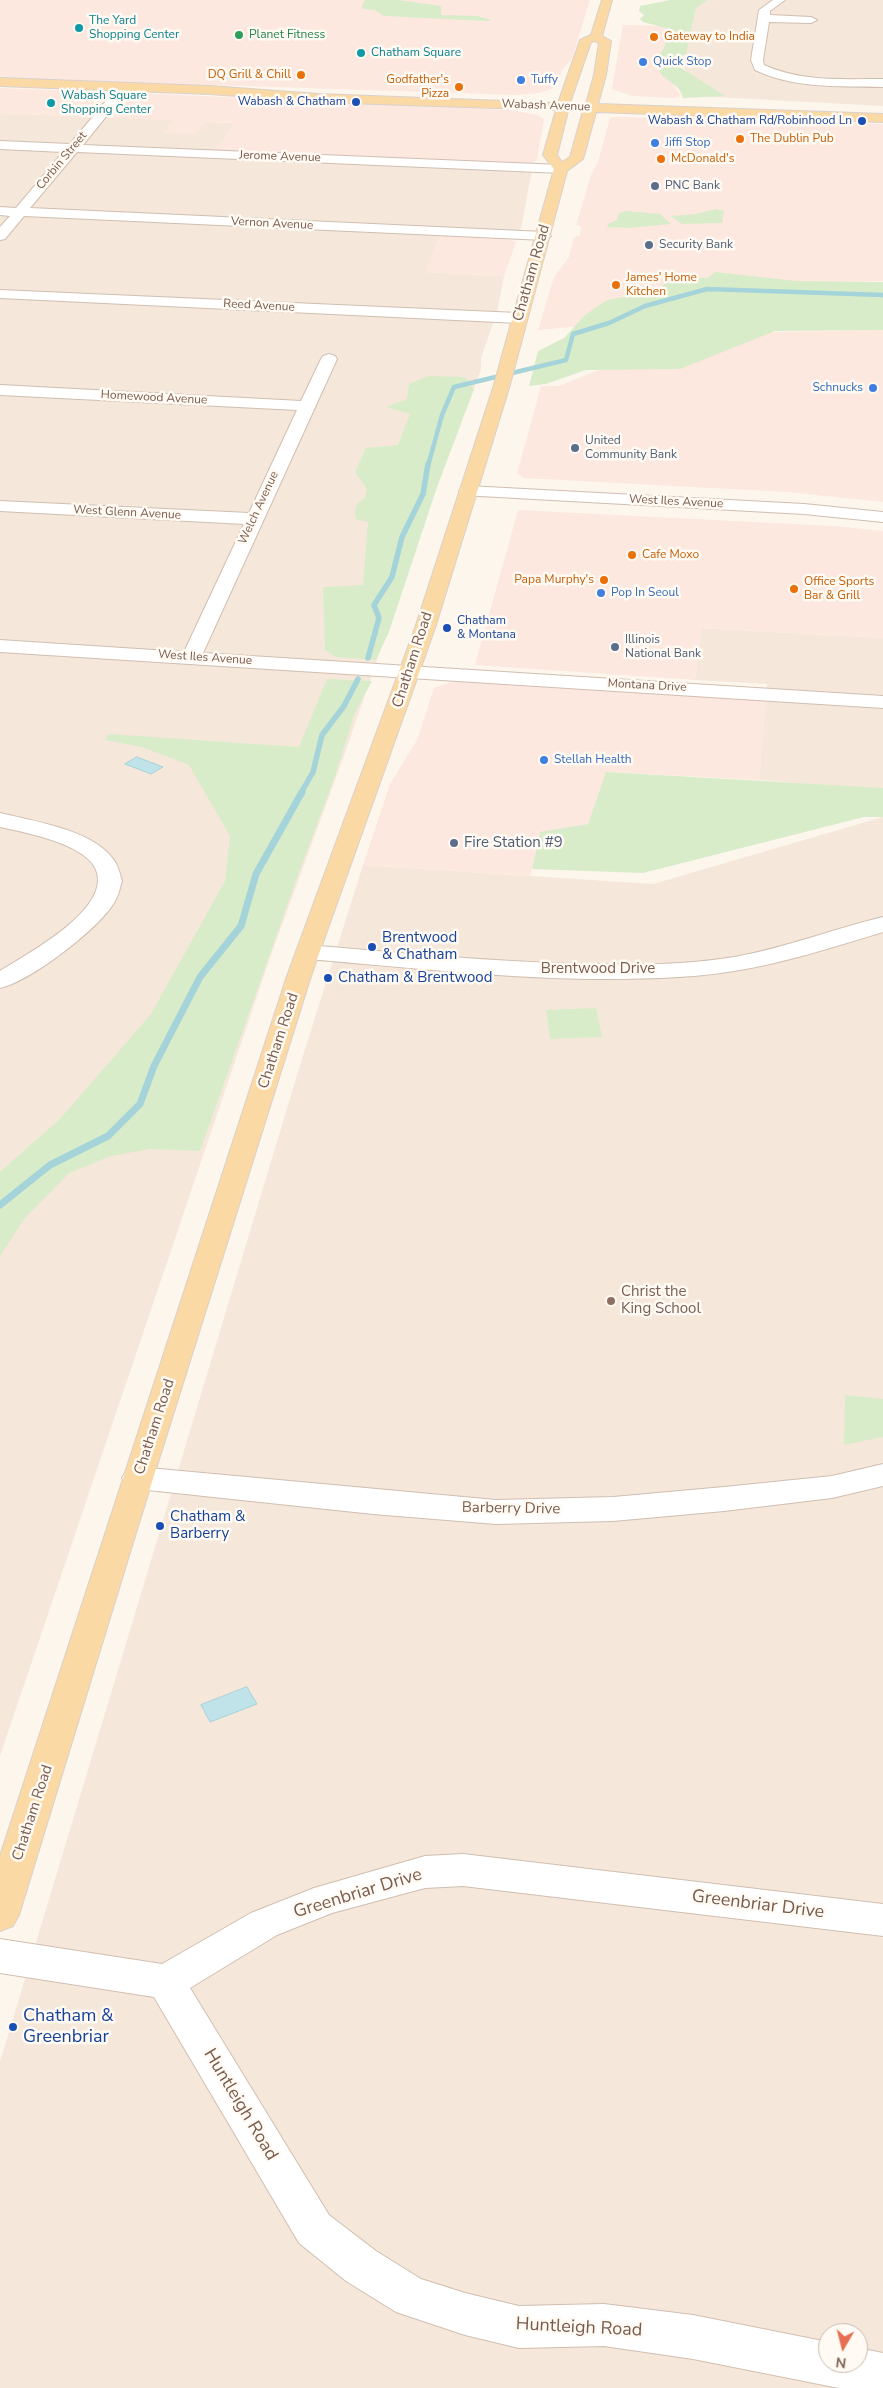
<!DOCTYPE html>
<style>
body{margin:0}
#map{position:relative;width:883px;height:2388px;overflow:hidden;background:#fdf6ec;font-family:"Nunito Sans",sans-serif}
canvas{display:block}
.north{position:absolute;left:818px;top:2323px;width:50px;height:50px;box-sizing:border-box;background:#fffaf3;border:1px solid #cabbb1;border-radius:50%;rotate:188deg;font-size:14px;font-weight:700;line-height:20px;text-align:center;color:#7a5c4d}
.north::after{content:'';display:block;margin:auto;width:18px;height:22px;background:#e76f51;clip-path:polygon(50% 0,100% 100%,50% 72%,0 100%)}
</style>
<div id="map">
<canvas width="883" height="2388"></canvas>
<div class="north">N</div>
</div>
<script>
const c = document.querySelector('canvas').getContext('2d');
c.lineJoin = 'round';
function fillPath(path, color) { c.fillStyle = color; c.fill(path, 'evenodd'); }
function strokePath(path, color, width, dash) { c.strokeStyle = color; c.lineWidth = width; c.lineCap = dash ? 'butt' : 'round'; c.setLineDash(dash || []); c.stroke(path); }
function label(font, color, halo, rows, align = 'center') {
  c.font = font + ' "Nunito Sans",sans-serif'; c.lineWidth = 5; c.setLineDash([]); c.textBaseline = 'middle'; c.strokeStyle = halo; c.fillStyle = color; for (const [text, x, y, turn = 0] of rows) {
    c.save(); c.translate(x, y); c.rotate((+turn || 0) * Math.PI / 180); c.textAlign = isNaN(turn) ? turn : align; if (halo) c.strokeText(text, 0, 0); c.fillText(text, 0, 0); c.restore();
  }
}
fillPath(new Path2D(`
 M698,0H883V106L696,96L683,65Z
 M0,113L175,120L165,133L205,122L235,123L214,151L532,171L521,228L508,239L441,236L426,272L504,276L497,312L481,358V370L431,503L345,753L272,952L0,1756Z
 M701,628L883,638V790L759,780L767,684L695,680Z
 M883,817V2388H0V2062L301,1062L363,865L653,884ZM828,2333H858V2363H828Z`), '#f5e8da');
fillPath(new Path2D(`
 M0,0H590L572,58L562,70L556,87L539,93L517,95L0,78Z
 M623,25L668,26L666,44L669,78L681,96L675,98L632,96L612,89Z
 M0,88L111,92L90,117L0,113Z
 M138,93L510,110L537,115L544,119L537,160L531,163L214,151L234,123L206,122L196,134L164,133L174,120L112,118L131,95Z
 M616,117L883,124V281L685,284L626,295L582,326L538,330L554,277L569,257L574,237L580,235L581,227L576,225L591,175L598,162L610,118Z
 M440,236L508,239L516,242L504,276L425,272Z
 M883,330V502L787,492L523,478L517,473L541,386H559L609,366L772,332Z
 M518,510L833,526L883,531V638L701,628L695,680L475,665Z
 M454,681L766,700L759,780L607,772L588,824L540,833L530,876L363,865L390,784L417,740L434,688Z`), '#fde8e0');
fillPath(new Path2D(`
 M365,0H399L441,6V15L478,16L492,20L486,21L384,16L375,10L363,9L362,6Z
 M670,0H707L696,8L686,54L674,61L678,66L725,96L683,98C680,83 664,82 659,70L661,62L659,56L665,46L669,29L643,22L640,19L644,15L639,11L640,6Z
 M715,209L724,211L722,223L682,224L671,216L696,214Z
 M627,211L660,214L671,224L628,228L607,227L608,224L617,220L619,213Z
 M715,272L796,281L883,282V330L775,331L680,369L586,370L546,384L529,386L538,351L564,338L585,315L604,302L611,299L656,292L673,276L708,278Z
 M428,376L465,377L474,389L437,487L389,632L377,657L376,660L336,657L325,650L323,587L363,585L368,522L356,519C354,508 355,504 365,498L367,489L355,472L366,448L398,445L410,414L386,407L407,399L409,384Z
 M327,679L372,681L355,712L334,779L299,872L200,1151L150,1149L111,1156L69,1173L24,1219L0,1256V1172L60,1119L151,1014L225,881L230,836L189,765L142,747L105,740L108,734L299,747Z
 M606,772L883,788V817H864L643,873L532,869L540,832L588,824Z
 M596,1008L602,1037L550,1039L546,1010Z
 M845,1395L883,1399V1437L844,1445Z`), '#d8ecc9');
const water = new Path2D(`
 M137,757L163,767L151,774L125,764Z
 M247,1687L257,1704L210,1722L201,1705Z`);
fillPath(water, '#bfe3e8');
strokePath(water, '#a5d3da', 1);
strokePath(new Path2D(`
 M428,466L442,415L454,387L566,360L573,334L609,323L645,306L707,289L883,295`), '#a5d3da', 4.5);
strokePath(new Path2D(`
 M368,658L379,618L374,605L392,577L402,537L423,494L428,464
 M301,793L313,772L322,735L344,706L358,679`), '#a5d3da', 5.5);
strokePath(new Path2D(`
 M0,1205L50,1165L108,1136L140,1104L154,1066L200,977L241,926L256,874L302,792`), '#a5d3da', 7);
const minor = new Path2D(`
 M773,0H785L770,11V15L811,17L817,20L811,23L769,22L763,60L764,65C801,82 843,79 883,79V87C840,86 795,89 755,70L751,60L759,10Z
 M124,83L130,87L83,145L561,165L568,169L561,173L77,152L30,208L544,232L551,236L544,240L24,216L5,239L0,240V227L10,216L0,215V207L16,208L63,152L0,149V141L70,144L120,84Z
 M0,290L518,313L526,318L518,323L0,298Z
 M329,354L335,356L337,359L203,653L883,696V708L0,652V640L184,652L244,524L0,511V501L249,513L297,410L0,395V385L301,401L321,359L323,356Z
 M468,486L804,504L883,512V522L804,514L462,495L459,491L462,487Z
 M0,813C33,821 93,830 113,859C118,865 120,874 122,881C120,888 118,897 114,903C97,930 31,981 0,988V971C27,954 118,906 94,866C80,843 24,832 0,827Z
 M883,917V932C834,947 784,963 734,971C685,979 635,979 587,979C493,977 401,967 308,959L299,957L296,952L299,947L308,945C401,953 494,962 587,964C635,965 685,965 734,957C785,948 833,929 883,917Z
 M883,1464V1486L832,1498L724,1511L613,1521L496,1524L373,1514L138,1489L127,1486L122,1478L127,1470L138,1467L496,1500L613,1497L724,1487L832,1476Z
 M463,1854L883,1904V1936L463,1886L425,1888L332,1913L277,1935L190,1988L329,2215L376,2251L421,2279L465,2293L519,2306L604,2304L693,2315L828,2342V2363H858V2348L883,2353V2388H839L693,2359L604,2346L519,2348L465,2335L396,2312L346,2281L299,2243L154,1997L0,1973V1939L162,1964L251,1913L314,1888L425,1856Z`);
const major = new Path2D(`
 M602,0H612L602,36L611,41L606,75L598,104L883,114V122L596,112L583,159L567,171L509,388L435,628L311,976L139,1523L19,1915L13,1926L0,1931V1856L287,976L415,628L493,388L554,169L543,155L556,110L318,102L210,94L0,86V78L210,86L318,94L558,103L580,40L591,35ZM595,41L599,43L594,75L586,104L570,103L591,42ZM568,111H583L570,157L562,162L557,155Z`);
strokePath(minor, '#d1beb0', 2);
strokePath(major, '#dad1cd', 2);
fillPath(minor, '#fff');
fillPath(major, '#fbd9a5');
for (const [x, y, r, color] of [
 [79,28,5,"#0f9aa8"],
 [239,35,5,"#2e9e5b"],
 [654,37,5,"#e8710a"],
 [361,53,5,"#0f9aa8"],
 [643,62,5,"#3f7fe0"],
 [301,75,5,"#e8710a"],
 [521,80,5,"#3f7fe0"],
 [459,87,5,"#e8710a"],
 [356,102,5,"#1a4fb4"],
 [51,103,5,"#0f9aa8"],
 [862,121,5,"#1a4fb4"],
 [740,139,5,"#e8710a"],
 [655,143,5,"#3f7fe0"],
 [661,159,5,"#e8710a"],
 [655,186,5,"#5c6f8a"],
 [649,245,5,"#5c6f8a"],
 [616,285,5,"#e8710a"],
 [873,388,5,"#3f7fe0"],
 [575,448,5,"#5c6f8a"],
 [632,555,5,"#e8710a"],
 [604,580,5,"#e8710a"],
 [794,589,5,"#e8710a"],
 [601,593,5,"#3f7fe0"],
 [447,628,5,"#1a4fb4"],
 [615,647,5,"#5c6f8a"],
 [544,760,5,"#3f7fe0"],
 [454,843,5,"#5c6f8a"],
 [372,947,5,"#1a4fb4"],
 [328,978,5,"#1a4fb4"],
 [611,1301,5,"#8d6e63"],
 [160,1526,5,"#1a4fb4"],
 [13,2027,5,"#1a4fb4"]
]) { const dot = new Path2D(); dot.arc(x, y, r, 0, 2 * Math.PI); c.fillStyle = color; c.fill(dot); strokePath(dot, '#fffaf3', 2); }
label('12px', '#0d838f', '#fffaf3', [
 ["The Yard",89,21],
 ["Shopping Center",89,35],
 ["Chatham Square",371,53],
 ["Wabash Square",61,96],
 ["Shopping Center",61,110]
], 'left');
label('12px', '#27864d', '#fffaf3', [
 ["Planet Fitness",249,35]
], 'left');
label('12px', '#c56008', '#fffaf3', [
 ["Gateway to India",664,37],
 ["DQ Grill & Chill",291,75,"right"],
 ["Godfather's",449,80,"right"],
 ["Pizza",449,94,"right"],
 ["The Dublin Pub",750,139],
 ["McDonald's",671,159],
 ["James' Home",626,278],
 ["Kitchen",626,292],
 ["Cafe Moxo",642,555],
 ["Papa Murphy's",594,580,"right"],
 ["Office Sports",804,582],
 ["Bar & Grill",804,596]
], 'left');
label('12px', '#366cbe', '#fffaf3', [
 ["Quick Stop",653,62],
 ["Tuffy",531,80],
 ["Jiffi Stop",665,143],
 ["Schnucks",863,388,"right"],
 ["Pop In Seoul",611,593],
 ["Stellah Health",554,760]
], 'left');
label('12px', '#164399', '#fffaf3', [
 ["Wabash & Chatham",346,102],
 ["Wabash & Chatham Rd/Robinhood Ln",852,121],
 ["Chatham",457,621,"left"],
 ["& Montana",457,635,"left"]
], 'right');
label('12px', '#7a5c4d', '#fffaf3', [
 ["Wabash Avenue",546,106,2],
 ["Jerome Avenue",280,157,2],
 ["Corbin Street",62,161,-50],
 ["Vernon Avenue",272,224,3],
 ["Reed Avenue",259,306,3],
 ["Homewood Avenue",154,398,3],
 ["West Iles Avenue",676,502,3],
 ["Welch Avenue",259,508,-65],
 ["West Glenn Avenue",127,513,3],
 ["West Iles Avenue",205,658,4],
 ["Montana Drive",647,686,3]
]);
label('12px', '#4e5e75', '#fffaf3', [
 ["PNC Bank",665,186],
 ["Security Bank",659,245],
 ["United",585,441],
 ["Community Bank",585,455],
 ["Illinois",625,640],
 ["National Bank",625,654]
], 'left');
label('15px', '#7a5c4d', '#fffaf3', [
 ["Chatham Road",532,273,-74],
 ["Chatham Road",413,660,-72],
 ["Brentwood Drive",598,969],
 ["Chatham Road",279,1041,-72],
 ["Chatham Road",155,1427,-72],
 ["Barberry Drive",511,1509,1],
 ["Chatham Road",33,1813,-72]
]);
label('15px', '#4e5e75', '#fffaf3', [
 ["Fire Station #9",464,843]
], 'left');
label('15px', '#164399', '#fffaf3', [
 ["Brentwood",382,938],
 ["& Chatham",382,955],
 ["Chatham & Brentwood",338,978],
 ["Chatham &",170,1517],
 ["Barberry",170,1534]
], 'left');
label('15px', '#785e54', '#fffaf3', [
 ["Christ the",621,1292],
 ["King School",621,1309]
], 'left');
label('18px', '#7a5c4d', '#fffaf3', [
 ["Greenbriar Drive",358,1894,-17],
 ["Greenbriar Drive",758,1905,7],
 ["Huntleigh Road",240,2105,59],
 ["Huntleigh Road",579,2328,3]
]);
label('18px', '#164399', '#fffaf3', [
 ["Chatham &",23,2017],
 ["Greenbriar",23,2038]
], 'left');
</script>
